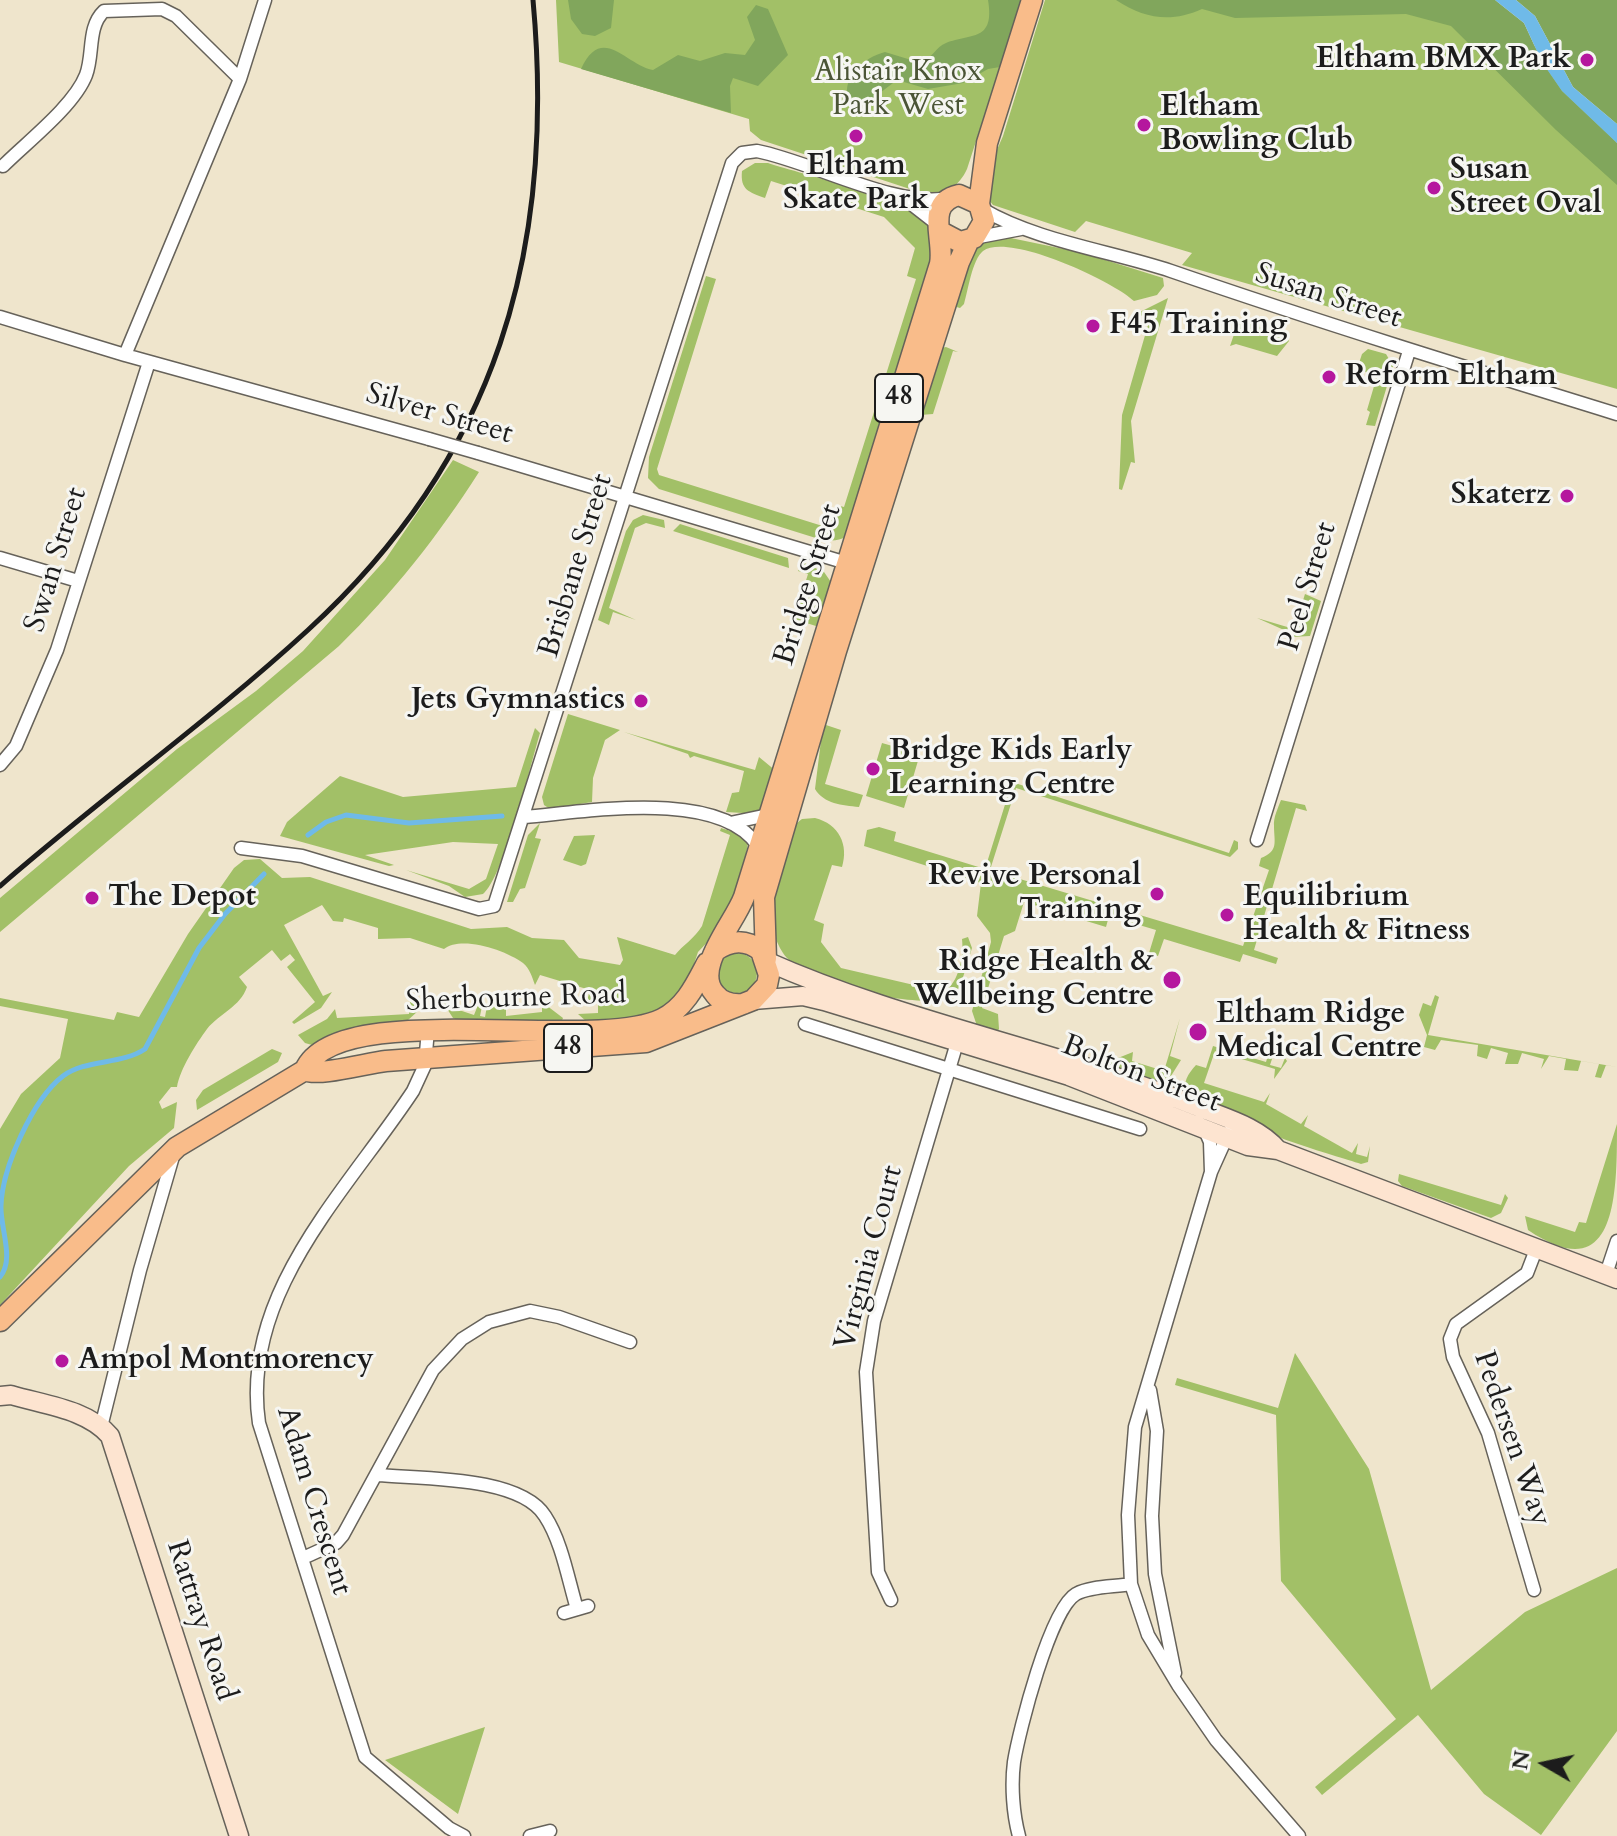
<!DOCTYPE html>
<style>
body{margin:0}
#map{position:relative;width:1617px;height:1836px;overflow:hidden;background:#efe5cc;font-family:Cardo,serif}
canvas{display:block}
.north{position:absolute;left:1505px;top:1724px;width:80px;height:80px;-webkit-text-stroke:6px #f6f6f2;paint-order:stroke;rotate:279deg;font-size:22px;font-weight:700;line-height:32px;text-align:center;color:#1c1c1c}
.north::after{content:'';display:block;margin:auto;width:28px;height:36px;background:#1c1c1c;clip-path:polygon(50% 0,100% 100%,50% 72%,0 100%)}
</style>
<div id="map">
<canvas width="1617" height="1836"></canvas>
<div class="north">N</div>
</div>
<script>
const c = document.querySelector('canvas').getContext('2d');
c.lineJoin = 'round';
function fillPath(path, color) { c.fillStyle = color; c.fill(path, 'evenodd'); }
function strokePath(path, color, width, dash) { c.strokeStyle = color; c.lineWidth = width; c.lineCap = dash ? 'butt' : 'round'; c.setLineDash(dash || []); c.stroke(path); }
function label(font, color, halo, rows, align = 'center') {
  c.font = font + ' Cardo,serif'; c.lineWidth = 6; c.setLineDash([]); c.textBaseline = 'middle'; c.strokeStyle = halo; c.fillStyle = color; for (const [text, x, y, turn = 0] of rows) {
    c.save(); c.translate(x, y); c.rotate((+turn || 0) * Math.PI / 180); c.textAlign = isNaN(turn) ? turn : align; if (halo) c.strokeText(text, 0, 0); c.fillText(text, 0, 0); c.restore();
  }
}
fillPath(new Path2D(`
 M556,0H1022L967,169C957,191 940,195 919,192L761,140L750,131L749,119L559,62Z
 M1045,0H1495L1617,143V389L1182,265L1192,253L1086,221L1075,232L993,205L989,200L990,166L1003,136Z
 M755,163H768C804,175 907,198 929,225C932,229 934,236 937,241L902,373L883,384L916,279L907,276L915,248L884,217L771,181L765,198C749,192 740,190 742,171Z
 M1006,237L1083,253L1163,278L1164,286L1157,295L1134,301C1113,281 1008,232 983,251C972,260 968,291 964,304L960,308L953,306L961,269L980,243Z
 M706,276L716,279L657,469L659,475L829,528L836,505L844,507L879,396L887,402L847,536C837,542 830,541 819,539L659,489L648,478L649,457Z
 M1168,298L1131,421L1135,463L1131,462L1122,490L1119,489L1122,415L1150,318L1136,314Z
 M1239,320L1285,335L1289,341L1277,356L1236,344L1230,346Z
 M946,347L958,352L953,351L933,414L920,415L936,349Z
 M1368,349L1386,354L1393,366L1375,426L1366,425L1370,412L1367,410L1377,376L1357,369L1362,354Z
 M453,460L479,472C438,536 394,592 339,646L0,932V898L177,749L256,691L303,651L385,560Z
 M643,515L664,520L665,528L646,523L635,528L609,608L636,620L613,612L609,625L598,620L626,531L633,520Z
 M680,524L788,558L789,568L673,531Z
 M804,563L824,572L833,585L819,627L794,619L808,574L798,571Z
 M1305,594L1321,601L1310,636L1291,637L1284,630L1257,618L1294,629Z
 M568,714L620,730L605,740L593,778L592,802L550,809L544,805L542,797Z
 M823,724L841,730L825,784L863,795L859,807C842,805 824,804 815,789Z
 M535,728L540,733C530,766 504,877 483,894L465,897L449,886L406,870L469,889L486,879L498,844L453,842L365,855L394,865L389,866L280,836L287,822L340,776L403,797L516,787Z
 M624,732L755,770L759,757L776,771L760,814L726,812L732,793L739,792L744,771L694,756L690,758L688,754Z
 M882,743L920,754L904,808L866,796Z
 M1012,782L1229,853L1234,840L1238,842V849L1230,857L1016,788L990,870L1243,946L1269,870L1259,866L1261,858C1279,851 1274,842 1274,826C1273,818 1278,808 1281,800L1305,805L1307,811L1296,808L1254,950L1278,958L1276,964L1243,954L1240,962L1164,939L1158,956L1149,953L1156,930L1109,916L1106,927L1024,902L1015,931L1004,936L982,1008L998,1014L999,1029L997,1032L977,1026L972,1011L991,942L990,933L977,916L981,883L864,846L867,830L879,827L896,832L894,841L985,869Z
 M815,818C839,824 849,845 842,867L832,865L814,920L824,924L821,942L841,968L944,992C959,982 964,957 962,939L968,937L972,948L960,987L951,997C920,1011 801,983 783,953C766,927 773,896 781,869C785,852 787,829 802,819Z
 M540,823L535,838L541,839L525,888L520,889L513,902H507L528,835Z
 M721,828L740,834L748,843L740,887L715,934L698,952L690,976L674,1002L648,1017L587,1022L578,1014L598,1013V1001H587L590,990L540,975L535,985C532,977 530,969 523,963C506,950 461,935 444,949L410,938L378,939V928L344,918L343,922L333,921L322,905L284,925L323,996L332,992L321,1008L294,1024L292,1022L315,1002L287,967L295,960L290,954L281,961L272,950L239,977L247,987C240,1007 220,1013 207,1029C196,1044 180,1069 177,1087H171L159,1102L162,1109L177,1102L174,1128L129,1166L0,1305V1129L21,1094L60,1058L68,1019L0,1006V998L114,1020L117,1012L139,1017L188,934L234,868L244,860L260,859L282,878L310,877L471,929L507,927L532,938L564,940L579,958L620,965L623,960L617,937L675,955C682,946 695,938 702,926L730,835L720,831Z
 M595,835L586,864L581,866L563,860L574,836Z
 M717 973a20 20 0 1 1 40 0a20 20 0 1 1-40 0Z
 M1435,995L1439,997L1428,1035L1617,1067L1606,1065L1601,1078L1595,1077L1599,1064L1581,1061L1578,1071L1564,1070L1566,1059L1549,1056L1541,1069L1544,1059L1522,1053L1518,1064H1505L1508,1053L1491,1048L1487,1059L1477,1056L1478,1045L1441,1040L1435,1050L1424,1047L1427,1035L1419,1015L1423,1003L1431,1006Z
 M447,996H450L447,1006L474,1015L478,1005L482,1006L480,1016L485,1017L487,1006L506,1005V1016L542,1012V1002L563,1018L561,1023L462,1022L453,1018L444,1004Z
 M410,1002L417,1005L418,1011L407,1021L339,1035L312,1045L305,1043L298,1035L327,1019L335,1009L337,1018L409,1014Z
 M1180,1018L1170,1056L1181,1060L1166,1084L1103,1064L1133,1052L1132,1061L1164,1071Z
 M1213,1046L1266,1062L1270,1049L1275,1050L1270,1065L1281,1068L1285,1058L1287,1061L1274,1079L1275,1069L1215,1051L1204,1083L1264,1102L1270,1093L1266,1104L1301,1124L1308,1115L1304,1126L1352,1153L1358,1143L1356,1154L1367,1157L1370,1146L1368,1162L1361,1164C1335,1155 1243,1131 1231,1110L1187,1094C1182,1082 1188,1074 1196,1065L1206,1068Z
 M272,1049L282,1053L278,1062L197,1110L196,1100L203,1090Z
 M1617,1124C1617,1195 1617,1290 1528,1230L1525,1216L1575,1232L1579,1222L1586,1223Z
 M1399,1174L1501,1205L1505,1194L1508,1198L1501,1213L1491,1218L1402,1186L1398,1181Z
 M1295,1353L1369,1469L1431,1690L1525,1612L1617,1568V1731L1541,1835L1484,1794L1418,1715L1322,1795L1315,1787L1396,1719L1281,1581L1276,1415L1175,1385L1177,1378L1278,1408Z
 M485,1727L458,1814L385,1760Z`), '#a2c067');
fillPath(new Path2D(`
 M568,0H614L611,28L595,36L582,34L571,19Z
 M988,0H1022L1000,67L988,69L963,83L928,89L897,80L864,105L850,103C838,80 864,57 885,52L921,63C932,58 936,47 946,43C971,33 995,42 988,0Z
 M1116,0H1495L1524,23L1542,62L1562,91L1617,143V185L1556,130L1451,26L1406,14L1235,18L1202,9C1171,23 1145,19 1116,0Z
 M1516,0H1617V124L1573,87L1535,16Z
 M756,5L768,9L788,55L758,86L733,78L730,86L731,113L581,69C602,23 626,65 653,70L678,55L700,61L725,53L745,55L755,40L747,17Z`), '#81a65c');
fillPath(new Path2D(`
 M1495,0H1516L1535,16L1573,87L1617,124V143L1562,91L1542,62L1524,23Z`), '#6fbae8');
strokePath(new Path2D(`
 M308,835L326,822L346,815L409,823L502,816
 M0,1277C15,1259 0,1228 1,1206C2,1168 33,1099 63,1076C86,1059 121,1065 145,1049L199,948L225,914L264,874`), '#6fbae8', 5);
const street = new Path2D(`
 M3,166C27,142 74,106 86,75C94,54 87,27 104,11L162,9L176,16L240,79
 M905,199L937,224
 M982,209C1036,241 1111,251 1171,271C1319,322 1468,368 1617,414
 M974,238L1021,229
 M0,317L125,355L429,439
 M125,355L240,79L265,0
 M478,453L850,564
 M0,558L78,581
 M0,765L16,746L57,650L149,362
 M525,817C585,812 719,788 758,846
 M730,823L768,815
 M1257,840L1409,351
 M241,848L302,856L479,909L494,906L732,163L742,153L757,151C813,162 895,208 948,198
 M805,1024L1140,1129
 M428,1029L425,1065L413,1091C347,1191 240,1293 259,1423L365,1757L449,1828L464,1836
 M1204,1128L1210,1142L1211,1172L1135,1427L1128,1515L1131,1584L1148,1635L1178,1685L1216,1740L1299,1836
 M1211,1172L1229,1132
 M1606,1274L1617,1241
 M1150,1390L1157,1431L1152,1516L1155,1574L1175,1673
 M101,1427L140,1270L174,1153
 M378,1475C422,1479 520,1476 545,1516C562,1542 568,1579 577,1609
 M303,1558L336,1543L343,1535L433,1370L462,1339L489,1322L530,1311L559,1317L630,1342
 M1534,1590L1488,1433L1453,1357L1450,1339L1456,1324L1527,1273L1537,1247
 M891,1600L878,1572L866,1372L874,1321L959,1036
 M564,1613L588,1606
 M530,1836L550,1831
 M1019,1836C1013,1814 1011,1785 1014,1762C1019,1731 1050,1609 1076,1594C1091,1586 1114,1587 1131,1584`);
const secondary = new Path2D(`
 M766,961C905,1023 1058,1050 1198,1107C1225,1118 1259,1127 1278,1150
 M753,1000L803,996L824,1001L1069,1076L1248,1146L1278,1150L1617,1279
 M0,1396L11,1395C44,1405 87,1409 110,1436L239,1836`);
const primary = new Path2D(`
 M979,204L987,143L1032,0
 M766,959L764,897L836,651L959,262L969,240
 M743,1004C732,1005 722,1003 715,994C692,969 734,924 744,897L940,264C945,239 924,203 959,195L979,204L984,221L974,238L960,242L941,232
 M305,1070C317,1077 367,1063 386,1061L646,1042L753,1000L767,985L769,975L761,951C746,939 731,940 715,951
 M0,1321L177,1147L305,1070C336,997 592,1053 662,1019C685,1008 696,984 707,963`);
strokePath(street, '#66625a', 15);
strokePath(secondary, '#66625a', 21);
strokePath(primary, '#66625a', 23);
strokePath(street, '#fff', 12);
strokePath(secondary, '#fde4d0', 18);
strokePath(primary, '#f9bc8a', 20);
strokePath(new Path2D(`
 M0,886C101,798 210,720 308,630C497,457 556,250 533,0`), '#1c1c1c', 5);
const streetBridge = new Path2D(`
 M429,439L478,453`);
strokePath(streetBridge, '#66625a', 15, []);
strokePath(streetBridge, '#fff', 12);
for (const [x, y, r, color] of [
 [1587,60,8,"#b5179e"],
 [1144,125,8,"#b5179e"],
 [856,136,8,"#b5179e"],
 [1434,188,8,"#b5179e"],
 [1093,326,8,"#b5179e"],
 [1329,377,8,"#b5179e"],
 [1567,496,8,"#b5179e"],
 [641,701,8,"#b5179e"],
 [873,769,8,"#b5179e"],
 [1157,894,8,"#b5179e"],
 [92,898,8,"#b5179e"],
 [1227,915,8,"#b5179e"],
 [1172,980,10,"#b5179e"],
 [1198,1032,10,"#b5179e"],
 [62,1361,8,"#b5179e"]
]) { const dot = new Path2D(); dot.arc(x, y, r, 0, 2 * Math.PI); c.fillStyle = color; c.fill(dot); strokePath(dot, '#f6f6f2', 3); }
for (const [x, y, w] of [
 [899,398,48],
 [568,1048,48]
]) { const box = new Path2D(); box.roundRect(x - w / 2, y - 24, w, 48, 6); c.fillStyle = '#f6f6f2'; c.fill(box); strokePath(box, '#1c1c1c', 2); }
label('bold 28px', '#1c1c1c', null, [
 ["48",899,398],
 ["48",568,1048]
]);
label('bold 30px', '#1c1c1c', '#f6f6f2', [
 ["Eltham BMX Park",1571,60,"right"],
 ["Eltham",1160,108],
 ["Bowling Club",1160,142],
 ["Eltham",856,167,"center"],
 ["Skate Park",856,201,"center"],
 ["Susan",1450,171],
 ["Street Oval",1450,205],
 ["F45 Training",1109,326],
 ["Reform Eltham",1345,377],
 ["Skaterz",1551,496,"right"],
 ["Jets Gymnastics",625,701,"right"],
 ["Bridge Kids Early",889,752],
 ["Learning Centre",889,786],
 ["Revive Personal",1141,877,"right"],
 ["Training",1141,911,"right"],
 ["The Depot",108,898],
 ["Equilibrium",1243,898],
 ["Health & Fitness",1243,932],
 ["Ridge Health &",1154,963,"right"],
 ["Wellbeing Centre",1154,997,"right"],
 ["Eltham Ridge",1216,1015],
 ["Medical Centre",1216,1049],
 ["Ampol Montmorency",78,1361]
], 'left');
label('30px', '#4b5536', '#f6f6f2', [
 ["Alistair Knox",898,73],
 ["Park West",898,107]
]);
label('30px', '#1c1c1c', '#f6f6f2', [
 ["Susan Street",1328,297,18],
 ["Silver Street",439,415,16],
 ["Swan Street",57,560,-73],
 ["Brisbane Street",577,566,-73],
 ["Bridge Street",809,585,-73],
 ["Peel Street",1309,587,-73],
 ["Sherbourne Road",516,999,-2],
 ["Bolton Street",1141,1075,21],
 ["Virginia Court",870,1258,-75],
 ["Pedersen Way",1511,1439,71],
 ["Adam Crescent",313,1501,73],
 ["Rattray Road",200,1621,72]
]);
</script>
